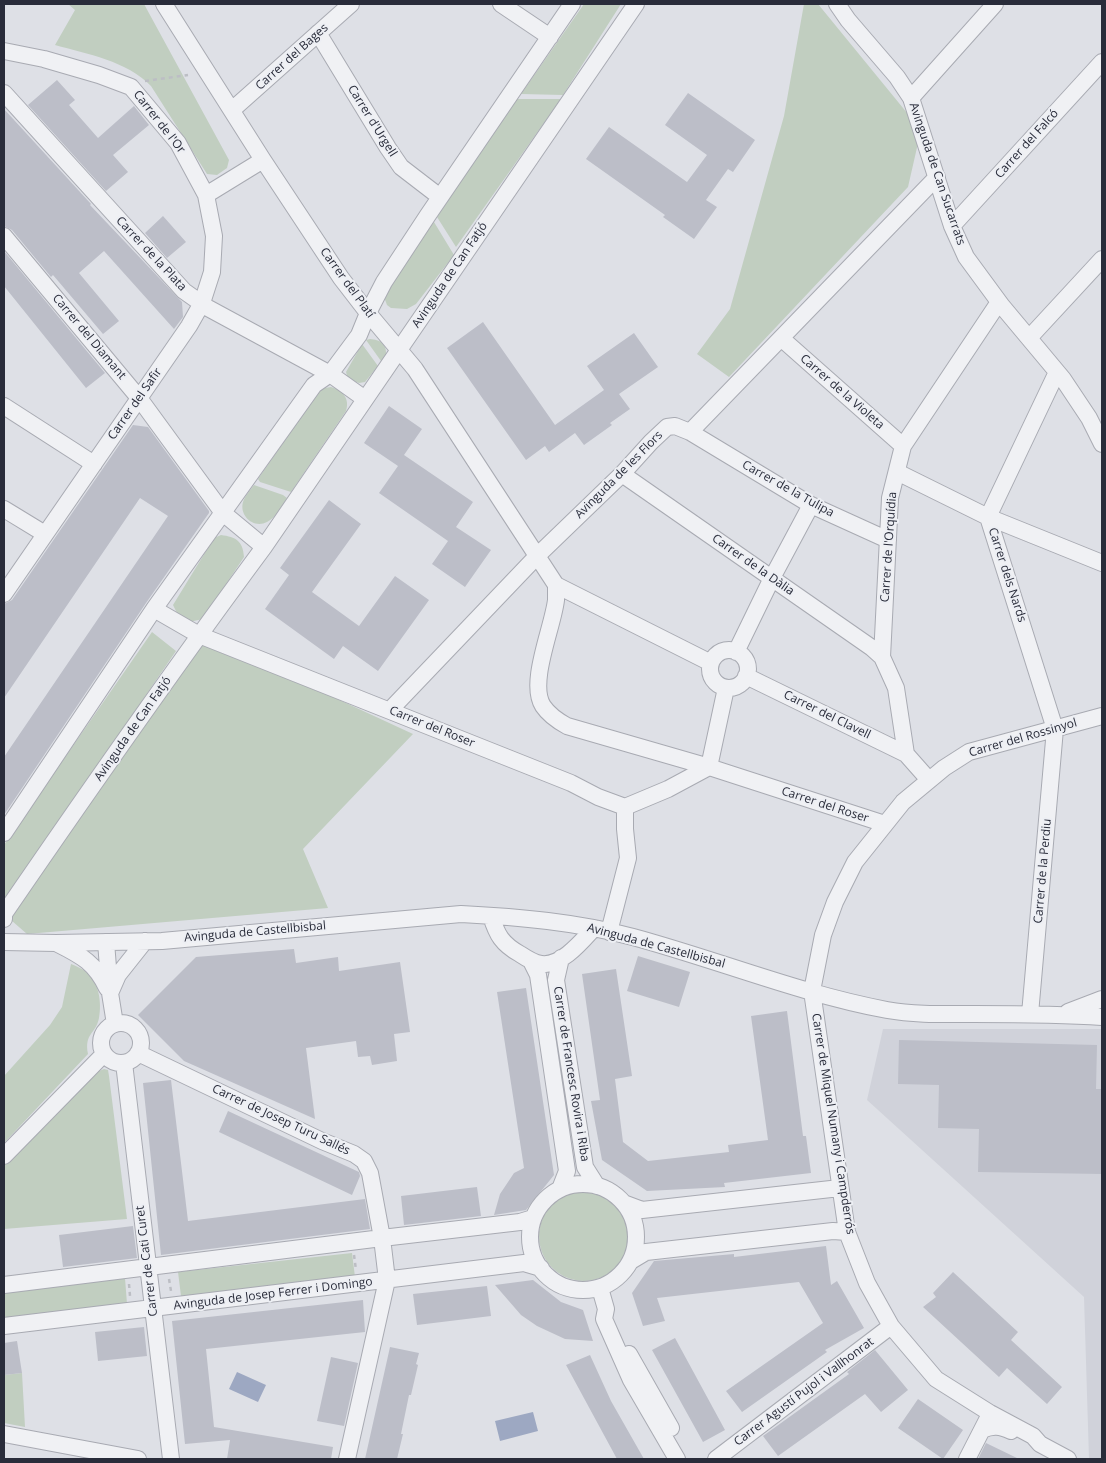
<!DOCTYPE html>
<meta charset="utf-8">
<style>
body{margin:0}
#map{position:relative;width:1106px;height:1463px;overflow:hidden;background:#dee0e6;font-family:"Open Sans",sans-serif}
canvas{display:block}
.frame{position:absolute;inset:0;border:5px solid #292c3a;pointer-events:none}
</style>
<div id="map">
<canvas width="1106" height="1463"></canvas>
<div class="frame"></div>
</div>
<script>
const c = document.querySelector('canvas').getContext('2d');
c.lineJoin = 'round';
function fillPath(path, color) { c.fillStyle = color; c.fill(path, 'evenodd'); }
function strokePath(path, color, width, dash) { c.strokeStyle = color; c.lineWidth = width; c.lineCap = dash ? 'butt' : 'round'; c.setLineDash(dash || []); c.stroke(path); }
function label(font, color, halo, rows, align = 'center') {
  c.font = font + ' "Open Sans",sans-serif'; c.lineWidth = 4; c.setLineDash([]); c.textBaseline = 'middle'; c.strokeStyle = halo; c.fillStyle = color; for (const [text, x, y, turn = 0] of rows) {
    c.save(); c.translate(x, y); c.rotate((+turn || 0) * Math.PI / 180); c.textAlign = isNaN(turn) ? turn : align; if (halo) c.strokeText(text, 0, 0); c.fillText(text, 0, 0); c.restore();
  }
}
fillPath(new Path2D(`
 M883,1029H1102V1459H1089L1084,1297L867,1100Z`), '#d0d2da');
fillPath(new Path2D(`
 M68,4H144L229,160L227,168L217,175L207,174L151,86C127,61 87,54 55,45L75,10Z
 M584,4H621L563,95L521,94Z
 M804,4H818L921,130L908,187L729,377L697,354L730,309L784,116Z
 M516,99H561L456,247L437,217Z
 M434,222L454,255L416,304L407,309L391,308L387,305L384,297L395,275Z
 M370,339C380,340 387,343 386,355L381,361L366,340Z
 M362,344L378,366L365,382L359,383L348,379L346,372Z
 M331,387C343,390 350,399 346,411L291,492L260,482L258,479L319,391L325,388Z
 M254,485L283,495L287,498C282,505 276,518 267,522C254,529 239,516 243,502C245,496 250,490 254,485Z
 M221,535C236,537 243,541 244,557L203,619L189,622L178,615L173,605L214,538Z
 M152,632L176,651L4,903V845Z
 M199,635L413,734L303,849L328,908L27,934L4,914Z
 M71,964C76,966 81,968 85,971C99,980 102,1003 99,1018C96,1034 84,1033 88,1054L4,1143V1076L50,1025L62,1007Z
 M104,1069L108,1070L109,1076L127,1219L4,1229V1165L92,1074Z
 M539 1236a45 45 0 1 1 90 0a45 45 0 1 1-90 0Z
 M352,1253L355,1277L181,1296L178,1272Z
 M125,1278L127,1304L4,1318V1292Z
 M22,1373L25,1427L4,1423V1375Z`), '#c1cec0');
fillPath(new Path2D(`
 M237,1372L266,1385L258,1402L229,1389Z
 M533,1412L538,1431L500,1441L495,1421Z`), '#9da8c2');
fillPath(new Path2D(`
 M57,80L75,100L69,105L98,138L134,106L149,125L113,155L128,172L106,191L28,105Z
 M688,93L755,140L733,172L728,169L706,200L717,207L694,239L663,217L665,215L586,159L609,127L687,182L707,155L665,125Z
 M4,109L91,204L90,205L182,302L183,317L174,329L104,251L79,273L119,321L103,334L53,275L51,277L12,230L4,226Z
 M163,216L186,242L167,258L145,233Z
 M4,251L105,373L86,388L4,286Z
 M483,322L555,425L604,390L587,366L634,333L658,367L619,394L630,409L610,423L612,425L584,445L575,433L549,452L545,446L526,460L447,348Z
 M389,406L422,429L404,455L473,502L456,527L491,550L465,587L432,564L448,541L379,493L398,466L364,443Z
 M133,425L148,427L209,511V513L146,603L4,815V757L168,516L140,498L4,698V604L12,600Z
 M329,500L361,524L312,592L359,626L395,576L429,600L378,671L343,646L334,659L265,609L289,575L280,568Z
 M294,949L296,963L338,957L339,971L400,962L410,1032L394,1034L397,1061L372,1065L370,1056L358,1057L356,1041L306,1048L315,1119L184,1061L138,1015L196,957Z
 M638,956L690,972L679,1007L627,991Z
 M616,969L632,1076L615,1079L623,1142L648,1161L729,1152L728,1145L768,1140L751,1016L787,1011L803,1136H806L811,1173L724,1183L725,1187L647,1191L602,1160L591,1101L600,1100L582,974Z
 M526,988L554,1175L526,1210L494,1215L500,1194L514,1173L524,1168L497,992Z
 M899,1040L1097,1045L1096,1089H1102V1174L978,1172L979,1129L938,1128L939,1085L898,1084Z
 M171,1080L188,1221L365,1199L370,1229L161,1255L143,1083Z
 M228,1111L359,1172L360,1176L352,1195L219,1132Z
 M477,1187L481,1216L404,1225L401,1196Z
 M133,1226L137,1258L63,1267L59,1235Z
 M826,1246L831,1285L837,1281L864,1328L825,1350L827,1352L742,1412L726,1391L823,1323L799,1282L657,1298L665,1321L643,1326L632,1293L654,1261L734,1254V1257Z
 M953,1272L1018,1332L1011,1340L1062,1387L1047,1404L1007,1368L999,1377L923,1307L936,1297L933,1293Z
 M533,1280L561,1302L583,1310L593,1341L565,1339L537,1326L521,1315L495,1285Z
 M487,1286L491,1316L417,1325L413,1294Z
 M363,1300L365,1332L206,1349L214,1427L333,1447L331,1459H227L230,1440L185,1444L172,1321Z
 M144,1327L147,1356L98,1361L95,1332Z
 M675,1338L725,1430L703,1442L652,1350Z
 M17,1341L22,1373L4,1375V1343Z
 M390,1347L419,1353L416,1364L418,1365L411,1395H409L401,1434H403L397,1459H365Z
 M875,1350L908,1390L881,1412L865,1394L778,1456L763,1436L849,1374L847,1372Z
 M590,1355L611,1401L644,1459H617L566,1365Z
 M331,1357L358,1363L344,1426L317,1421Z
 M918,1399L963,1430L943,1459L898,1428Z
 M986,1443L1019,1459H978Z`), '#bcbec8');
const street = new Path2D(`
 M164,4L263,160L341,278L368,313L415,369L556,585C556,590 556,595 556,600C553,627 528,683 543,706C549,715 558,721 567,726L709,767L885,824
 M501,4L550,37
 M837,4L848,20L897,77L911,98L952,226L966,257L1002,306L1063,379L1089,418L1102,444
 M318,33L388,148L401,167L440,197
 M4,51L44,59L99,75L131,87L178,143L206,195L214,236L212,272L202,303L189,326L4,594
 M4,93L184,291L208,308L330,374L365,399
 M911,98L995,4
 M232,110L351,4
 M206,195L263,160
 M952,226L1102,62
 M4,236L139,398L223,513L264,547
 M781,338L903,446
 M1029,338L1102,259
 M4,406L94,464
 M690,432L937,177
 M897,472L988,517L1102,563
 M622,474L872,648L882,657
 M4,509L45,534
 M556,585L711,663
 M154,609L199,635L571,783L598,797L625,807L668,789L709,767
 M710 669a19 19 0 1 1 38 0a19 19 0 1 1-38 0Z
 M736,652L772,578L811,505
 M746,676L906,754
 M390,710L538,555L622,474L651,442L667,427L675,426L690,432L811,505L888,540
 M709,767L726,688
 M929,780L906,754L896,688L882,657L890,498L903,446L999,302
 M4,833L154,609L314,385L330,374L359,335L368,313L384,282L428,215L572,4
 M491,916C497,935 502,944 520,954C526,958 534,963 541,964C561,967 582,941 594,928
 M4,919V914C89,790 175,667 264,547L636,4
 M609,932L628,858L625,829V807
 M4,942L56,943L162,941L461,914C519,917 577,922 633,937C718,960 801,994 887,1010C915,1015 945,1014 974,1014C1017,1014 1059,1014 1102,1017
 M106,942L110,993L115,1024
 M58,944C82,956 95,963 107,988
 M561,958L556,980L585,1167L597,1186
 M531,961L538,975L567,1171L560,1189
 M111,991L118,975L145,941
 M1068,1012L1102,999
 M1030,1014L1055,729L988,517L1057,372
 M101 1043a20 20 0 1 1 40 0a20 20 0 1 1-40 0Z
 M138,1053L322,1141L354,1154L364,1161L370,1173L382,1238L387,1280L347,1459
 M124,1063L171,1459
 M4,1156L104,1054
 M530 1237a53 53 0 1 1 106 0a53 53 0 1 1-106 0Z
 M626,1204L642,1210L840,1188
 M631,1261L646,1252L833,1231L847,1232
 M4,1285L382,1238L520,1222L533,1218
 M600,1288L606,1309L604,1319L631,1380L677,1459
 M4,1326L524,1263L541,1268
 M629,1354L671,1428
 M982,1430C993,1425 1000,1426 1011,1431
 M4,1434L138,1459
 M716,1459L891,1326
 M967,1459L987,1420
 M1068,1459L1040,1444L1033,1436L990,1413L936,1379L891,1326L867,1283L847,1232L812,991L823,935L835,902L855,862L903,802L944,768L969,752L1102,716`);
strokePath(street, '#a8aab2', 18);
strokePath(new Path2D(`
 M145,81L188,75
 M354,1255L356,1270
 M169,1279L171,1291
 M129,1284L130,1296`), '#bcbec4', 2.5, [4, 4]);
strokePath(street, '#f0f1f4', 16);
label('12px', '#292c3a', '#edeff4', [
 ["Carrer del Bages",292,57,-42],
 ["Carrer d'Urgell",372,121,58],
 ["Carrer de l'Or",159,122,52],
 ["Carrer del Falcó",1027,144,-48],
 ["Avinguda de Can Sucarrats",937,174,71],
 ["Carrer de la Plata",151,254,47],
 ["Avinguda de Can Fatjó",450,275,-56],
 ["Carrer del Platí",347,283,54],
 ["Carrer del Diamant",89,337,50],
 ["Carrer de la Violeta",842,392,41],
 ["Carrer del Safir",135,404,-55],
 ["Avinguda de les Flors",619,475,-45],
 ["Carrer de la Tulipa",788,489,29],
 ["Carrer de l'Orquídia",889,547,-86],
 ["Carrer de la Dàlia",753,565,35],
 ["Carrer dels Nards",1007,575,72],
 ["Carrer del Clavell",827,715,26],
 ["Carrer del Roser",432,727,22],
 ["Avinguda de Can Fatjó",133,729,-55],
 ["Carrer del Rossinyol",1023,738,-16],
 ["Carrer del Roser",825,805,18],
 ["Carrer de la Perdiu",1043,871,-85],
 ["Avinguda de Castellbisbal",255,932,-5],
 ["Avinguda de Castellbisbal",656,946,15],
 ["Carrer de Francesc Rovira i Riba",571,1074,81],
 ["Carrer de Josep Turu Sallés",281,1120,25],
 ["Carrer de Miquel Numany i Campderrós",833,1124,81],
 ["Carrer de Cati Curet",147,1261,-97],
 ["Avinguda de Josep Ferrer i Domingo",273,1294,-7],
 ["Carrer Agustí Pujol i Vallhonrat",804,1392,-37]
]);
</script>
